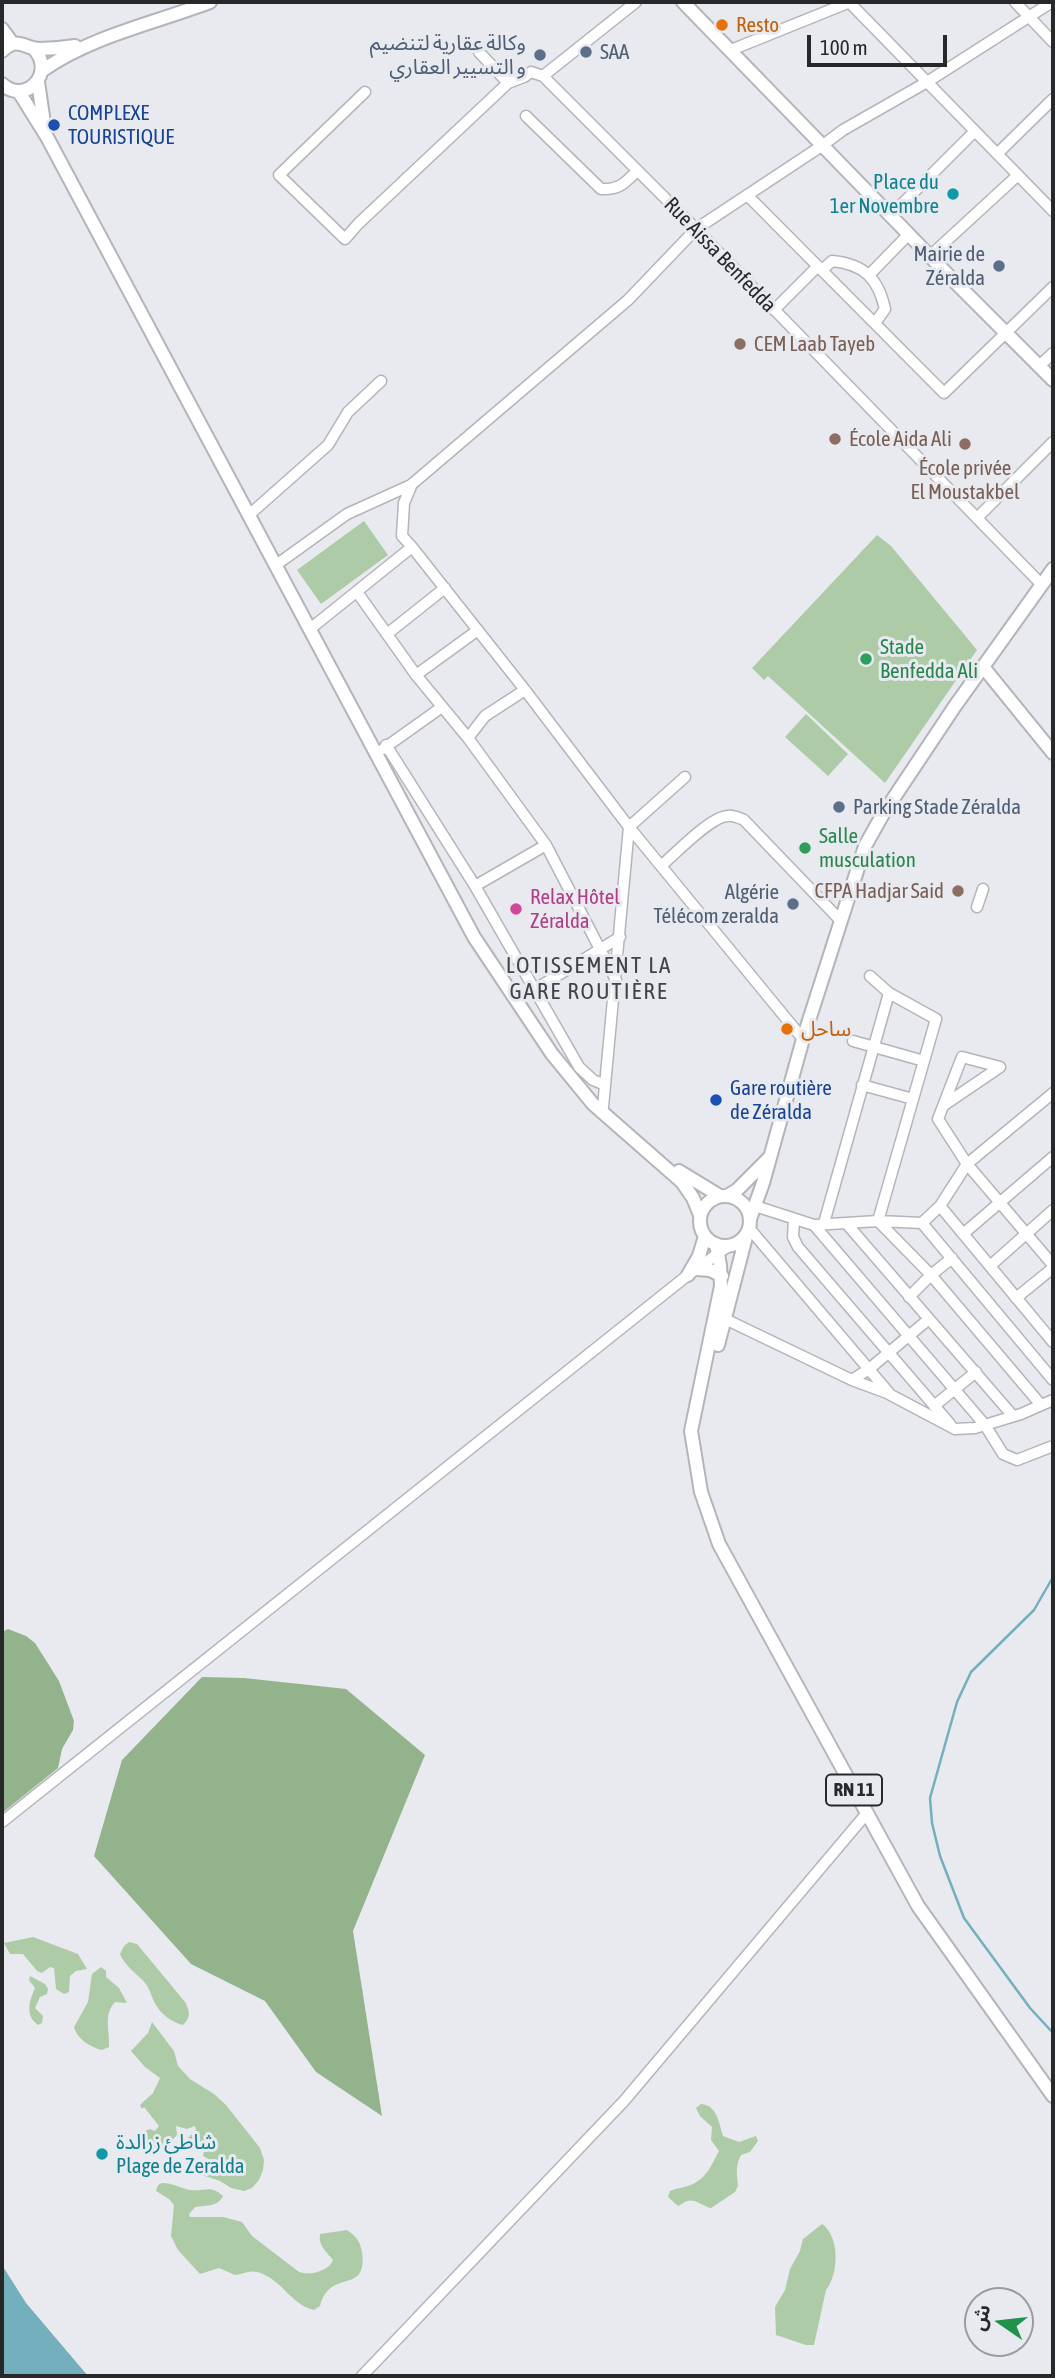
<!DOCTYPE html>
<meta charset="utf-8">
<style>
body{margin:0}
#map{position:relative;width:1055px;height:2378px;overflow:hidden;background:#e8eaef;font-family:"Asap Condensed","Noto Sans Arabic",sans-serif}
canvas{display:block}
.frame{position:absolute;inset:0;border:4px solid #27282a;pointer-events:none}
.north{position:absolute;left:964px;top:2287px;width:70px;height:70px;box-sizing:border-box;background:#e8eaef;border:2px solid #9b9ca0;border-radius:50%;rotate:284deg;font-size:19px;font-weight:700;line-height:28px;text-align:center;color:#27282a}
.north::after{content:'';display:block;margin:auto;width:24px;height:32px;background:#20924b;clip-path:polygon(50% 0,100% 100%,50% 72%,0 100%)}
.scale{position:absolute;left:807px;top:35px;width:140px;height:32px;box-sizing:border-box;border:4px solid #27282a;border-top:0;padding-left:9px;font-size:21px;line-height:24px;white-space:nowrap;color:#27282a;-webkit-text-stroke:5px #e8eaef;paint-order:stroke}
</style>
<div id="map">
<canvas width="1055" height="2378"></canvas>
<div class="frame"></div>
<div class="north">ش</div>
<div class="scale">100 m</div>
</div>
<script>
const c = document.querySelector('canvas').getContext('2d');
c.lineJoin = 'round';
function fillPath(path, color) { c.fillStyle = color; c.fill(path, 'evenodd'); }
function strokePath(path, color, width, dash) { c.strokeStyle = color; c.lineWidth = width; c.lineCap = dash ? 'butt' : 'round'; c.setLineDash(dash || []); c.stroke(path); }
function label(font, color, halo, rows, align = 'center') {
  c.font = font + ' "Asap Condensed","Noto Sans Arabic",sans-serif'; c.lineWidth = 6; c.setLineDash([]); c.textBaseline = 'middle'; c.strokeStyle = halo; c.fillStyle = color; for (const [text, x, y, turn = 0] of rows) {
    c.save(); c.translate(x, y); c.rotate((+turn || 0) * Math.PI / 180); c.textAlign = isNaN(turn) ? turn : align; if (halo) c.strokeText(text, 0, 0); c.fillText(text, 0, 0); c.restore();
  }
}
fillPath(new Path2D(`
 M364,521L388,555L321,604L297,570Z
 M877,535L891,546L977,650L885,783L768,676L764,680L752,668Z
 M806,714L848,754L828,776L785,737Z
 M33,1937L78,1954L87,1969L76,1971L70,1976L69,1992L64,1994L56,1989L54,1968L50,1967L42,1973L37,1971L23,1954H10L4,1943Z
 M129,1942L137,1944L185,2002C190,2012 191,2017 183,2025C173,2023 161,2014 156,2005C152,1999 151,1991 146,1984C138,1974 125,1967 120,1954L124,1946Z
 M101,1967L106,1971V1977L119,1988L127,2003L115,2002C103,2015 110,2030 109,2047L102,2050C90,2047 77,2039 74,2027L88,2002L92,1974Z
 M30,1976L45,1984L48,1989L47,1994L40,1997L35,2008L43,2016L42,2023L38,2025C24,2015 30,2000 35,1988L29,1980Z
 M152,2022L174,2051L178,2066L190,2079L214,2094L226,2105L260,2148L264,2160L263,2170L259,2180L252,2188L244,2191L231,2188L220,2181L202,2175L217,2170L225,2164L222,2161L210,2160L203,2156L205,2145L197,2149L189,2143L188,2138L196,2130L195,2126L187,2129L176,2126L177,2135L165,2147L149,2153L144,2150L140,2133L150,2129L155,2131L159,2126L144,2107L142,2109L140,2105L153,2093L160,2078L145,2067L131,2051L148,2033Z
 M701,2104C717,2105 719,2123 723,2136L739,2142L756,2136L758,2141L750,2152L741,2155C735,2167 737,2173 738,2186L735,2192L711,2208C704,2207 695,2198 687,2201C684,2202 681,2205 678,2206L668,2197L670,2191C676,2188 682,2188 688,2186C706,2180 711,2166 719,2151L711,2140L712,2127L700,2116L696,2108Z
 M162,2183C173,2183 180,2188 190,2190C205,2192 210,2184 223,2196C218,2207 206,2205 195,2207L189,2214L190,2217H223L242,2222L252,2236L299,2272C310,2276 329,2271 333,2260C327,2252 318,2246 320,2234L347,2230C356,2236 360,2241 362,2252C368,2296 330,2267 320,2306L314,2310C291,2305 281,2278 257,2272C249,2270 243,2274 235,2275L219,2268L200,2274L178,2250L171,2236L174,2205L169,2199L156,2191L158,2185Z
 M822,2224C840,2236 839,2274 826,2290L814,2345H806L776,2335L775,2307L785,2290L790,2269L800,2251L803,2239Z`), '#adcba7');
fillPath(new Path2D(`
 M8,1629L26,1636L35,1643L59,1681L74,1721L73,1730L62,1749L58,1768L2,1813V1632Z
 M202,1677L244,1678L346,1689L425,1755L353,1931L382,2116L316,2072L265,2001L191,1964L94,1856L122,1760Z`), '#92b38c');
fillPath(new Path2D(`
 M2,2265L26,2303L88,2376H2Z`), '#73afbc');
strokePath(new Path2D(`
 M1053,1577L1034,1610L971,1672L957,1702L930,1798L932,1823L940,1856L964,1918L1030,2008L1053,2033`), '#73afbc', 2.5);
const minor = new Path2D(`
 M849,2L1053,211
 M1015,2L1053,42
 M731,50L850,2
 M479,52L508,83
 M543,76L636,2
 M365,92L279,175L345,239L358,224L508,83L524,77L531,72L543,76L696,229L1042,585
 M526,116L601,189C619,190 625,183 637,171
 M997,154L1053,99
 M747,195L944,393L1053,287
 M891,215L975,131
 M930,256L1018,175
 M822,270L832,261C864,264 878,278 885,309L875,323
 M870,274L909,234
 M774,310L818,266
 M1039,366L1053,353
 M412,484L404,503L402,536L412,547
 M249,515L328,445L348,412L381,381
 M977,518L1053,442
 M276,565L347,514L411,485L628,300L696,229L823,145L843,130L927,82L1052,2
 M357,592L416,675L468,738L546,845L616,980
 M310,629L412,547L525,690L629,827L803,1039
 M387,634L445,588
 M416,675L478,630
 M468,738L485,716L525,690
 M386,745L475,886L579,1067L593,1080L605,1085
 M383,749L442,707
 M661,866C675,854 711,816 728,816C733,815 739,818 744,820L841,921
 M475,886L546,845
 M977,907L983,889
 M870,976L889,993L936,1019L878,1221L931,1275L1041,1405
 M534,990L620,937
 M853,1041L924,1061
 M862,1085L913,1099
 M944,1105L1000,1067L962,1057L938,1119L967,1164L1053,1265
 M603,1107L629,827L685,777
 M755,1206L814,1225L878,1221L922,1223L940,1206L967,1164L1053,1093
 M940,1206L1053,1342
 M794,1220L793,1237L798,1247L950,1424
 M824,1223L889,993
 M846,1223L1013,1416
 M922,1223L1053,1380
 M814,1225L985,1425L1003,1454L1017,1460L1053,1446
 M749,1228L889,1393
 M963,1234L1053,1157
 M990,1266L1053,1210
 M909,1297L931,1275L952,1258
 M1016,1298L1053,1268
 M725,1319L852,1380L887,1393L955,1429L975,1428L1021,1414L1053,1400
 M852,1380L869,1369L929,1319
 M934,1406L976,1372
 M2,1822L688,1275L730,1245
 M362,2376L624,2101L867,1813`);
const major = new Path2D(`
 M683,2L956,283L1053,380
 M2,29L13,44
 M2,51C18,36 23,48 39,49C51,49 63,48 75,46
 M43,70C92,36 155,23 210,2
 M38,82L45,130
 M2,84C26,106 56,72 34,49
 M19,92L47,137L474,937L552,1054L593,1104L682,1182L693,1198L700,1215
 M984,668L1053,753
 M679,1171L720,1196
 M727,1196L737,1190L769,1158
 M700 1221a25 25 0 1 1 50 0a25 25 0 1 1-50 0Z
 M750,1219L763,1183L803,1039L865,846L883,814L955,706L1053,569
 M716,1244L720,1265L721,1286L691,1431L701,1492L719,1544L918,1906L1053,2096
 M697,1269L710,1270L722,1276
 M688,1275L699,1256L705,1236
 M718,1345L747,1233`);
strokePath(minor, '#b3b5ba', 13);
strokePath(major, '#b3b5ba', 16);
strokePath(minor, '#fff', 10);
strokePath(major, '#fff', 12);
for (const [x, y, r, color] of [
 [722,25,7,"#e8710a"],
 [586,52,7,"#5c6f8a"],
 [540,55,7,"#5c6f8a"],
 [54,125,7,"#1a4fb4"],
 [953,194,7,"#0f9aa8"],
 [999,266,7,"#5c6f8a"],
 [740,344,7,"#8d6e63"],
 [835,439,7,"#8d6e63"],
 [965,444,7,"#8d6e63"],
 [866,659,7,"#2e9e5b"],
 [839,807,7,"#5c6f8a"],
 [805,848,7,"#2e9e5b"],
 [958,891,7,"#8d6e63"],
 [793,904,7,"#5c6f8a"],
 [516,909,7,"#d1479c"],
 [787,1029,7,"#e8710a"],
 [716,1100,7,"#1a4fb4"],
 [102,2154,7,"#0f9aa8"]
]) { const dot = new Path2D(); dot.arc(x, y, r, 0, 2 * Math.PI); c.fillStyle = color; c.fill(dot); strokePath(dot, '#e8eaef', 2.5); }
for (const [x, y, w] of [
 [854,1790,56]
]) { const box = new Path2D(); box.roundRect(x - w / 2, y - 15.5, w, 31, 5); c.fillStyle = '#e8eaef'; c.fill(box); strokePath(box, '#27282a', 2); }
label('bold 19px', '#27282a', null, [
 ["RN 11",854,1790]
]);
label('21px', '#c56008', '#e8eaef', [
 ["Resto",736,25],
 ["ساحل",801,1029]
], 'left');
label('21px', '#4e5e75', '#e8eaef', [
 ["وكالة عقارية لتنضيم",526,43],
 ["و التسيير العقاري",526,67],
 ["SAA",600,52,"left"],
 ["Mairie de",985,254],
 ["Zéralda",985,278],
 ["Parking Stade Zéralda",853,807,"left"],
 ["Algérie",779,892],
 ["Télécom zeralda",779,916]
], 'right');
label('21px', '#164399', '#e8eaef', [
 ["COMPLEXE",68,113],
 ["TOURISTIQUE",68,137],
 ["Gare routière",730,1088],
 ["de Zéralda",730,1112]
], 'left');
label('21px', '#0d838f', '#e8eaef', [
 ["Place du",939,182],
 ["1er Novembre",939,206],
 ["شاطئ زرالدة",116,2142,"left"],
 ["Plage de Zeralda",116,2166,"left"]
], 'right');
label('21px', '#27282a', '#e8eaef', [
 ["Rue Aissa Benfedda",720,255,46]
]);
label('21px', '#785e54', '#e8eaef', [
 ["CEM Laab Tayeb",754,344],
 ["École Aida Ali",849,439],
 ["École privée",965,468,"center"],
 ["El Moustakbel",965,492,"center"],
 ["CFPA Hadjar Said",944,891,"right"]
], 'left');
label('21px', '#27864d', '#e8eaef', [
 ["Stade",880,647],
 ["Benfedda Ali",880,671],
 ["Salle",819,836],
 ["musculation",819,860]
], 'left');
label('21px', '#b23c85', '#e8eaef', [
 ["Relax Hôtel",530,897],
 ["Zéralda",530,921]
], 'left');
c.letterSpacing = '2px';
label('23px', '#424347', '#e8eaef', [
 ["LOTISSEMENT LA",589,966],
 ["GARE ROUTIÈRE",589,992]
]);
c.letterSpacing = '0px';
</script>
